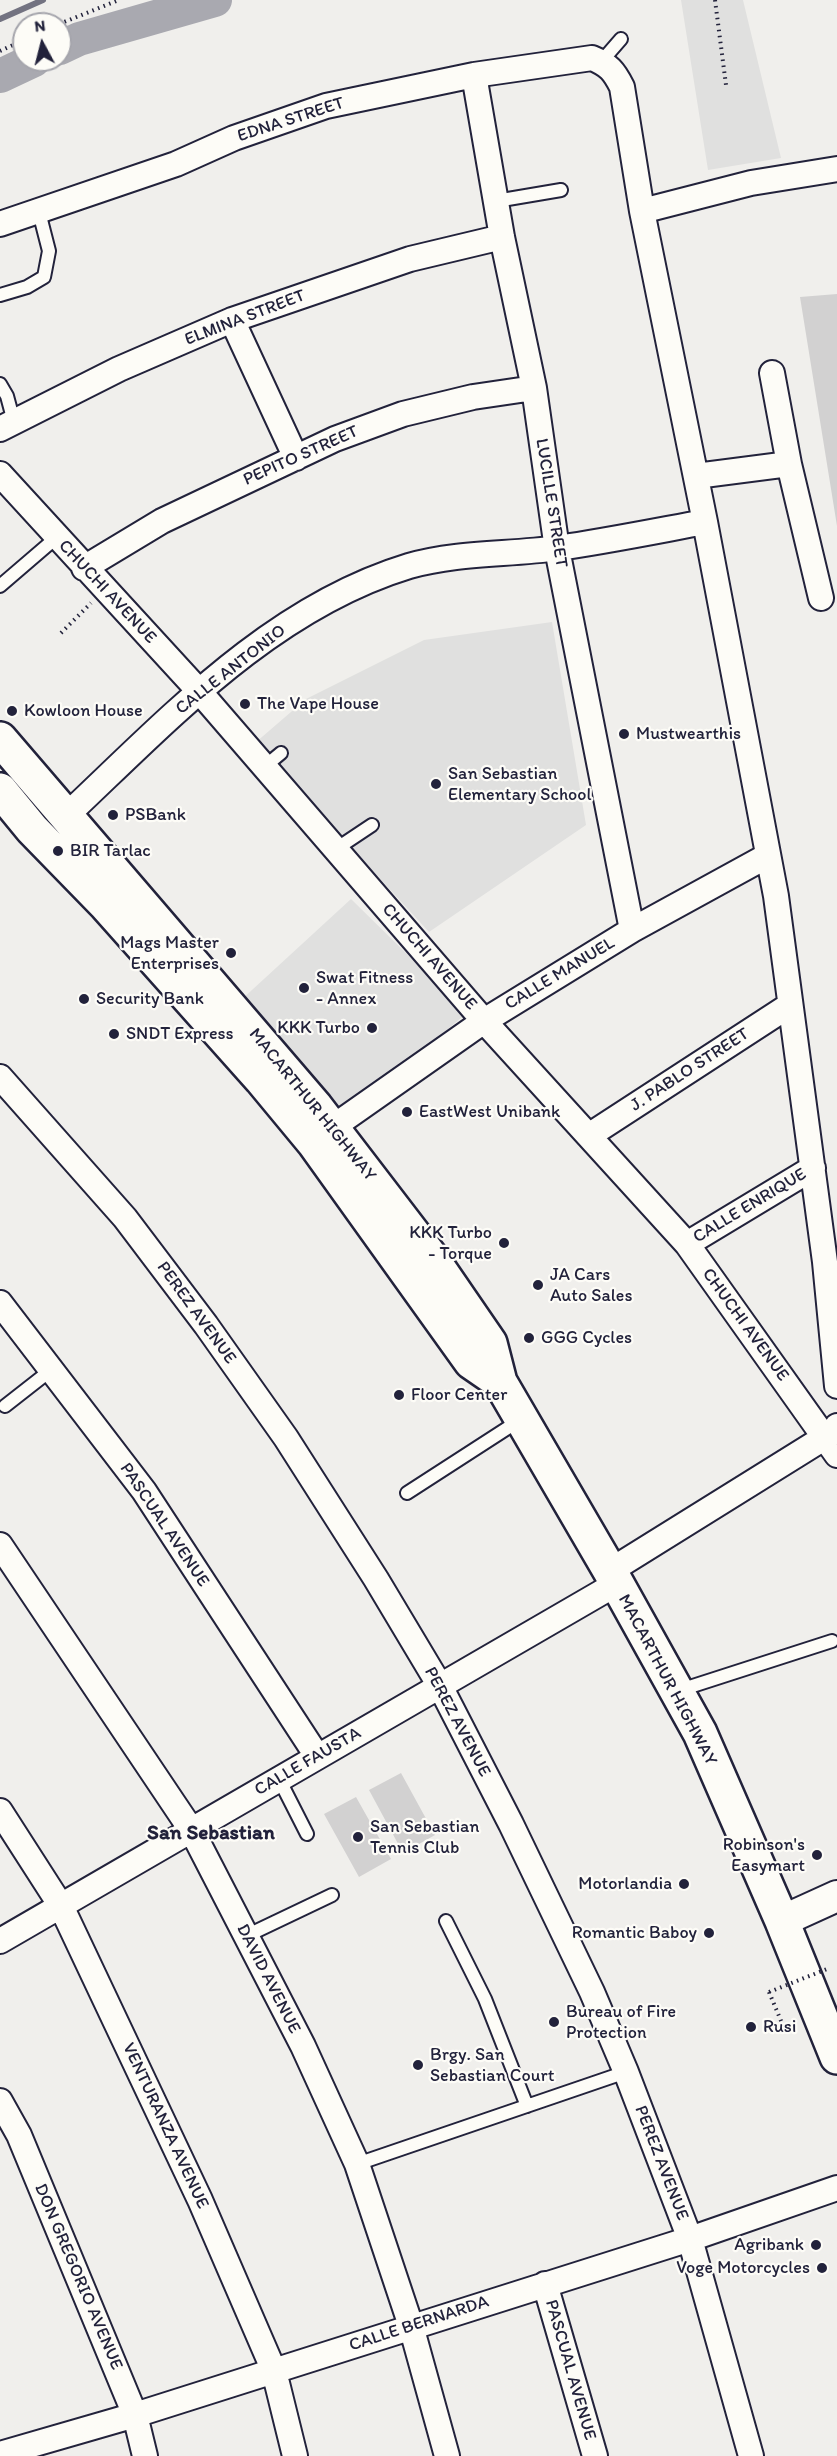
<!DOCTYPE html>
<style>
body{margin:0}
#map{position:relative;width:837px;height:2456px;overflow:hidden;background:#f0efec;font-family:Itim,sans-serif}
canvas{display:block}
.north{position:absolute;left:12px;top:12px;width:60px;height:60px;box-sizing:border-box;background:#fdfcf7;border:2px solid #a5a5ac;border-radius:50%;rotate:353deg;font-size:16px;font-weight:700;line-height:24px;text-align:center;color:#22223b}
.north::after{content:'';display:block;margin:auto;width:21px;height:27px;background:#22223b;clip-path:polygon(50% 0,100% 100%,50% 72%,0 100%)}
</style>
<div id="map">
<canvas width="837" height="2456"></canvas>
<div class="north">N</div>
</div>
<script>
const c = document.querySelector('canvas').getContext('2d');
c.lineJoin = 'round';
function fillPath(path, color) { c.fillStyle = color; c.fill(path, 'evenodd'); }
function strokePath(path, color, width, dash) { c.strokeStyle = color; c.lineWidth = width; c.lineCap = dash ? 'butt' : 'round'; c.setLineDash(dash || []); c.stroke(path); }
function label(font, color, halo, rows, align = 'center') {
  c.font = font + ' Itim,sans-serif'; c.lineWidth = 4.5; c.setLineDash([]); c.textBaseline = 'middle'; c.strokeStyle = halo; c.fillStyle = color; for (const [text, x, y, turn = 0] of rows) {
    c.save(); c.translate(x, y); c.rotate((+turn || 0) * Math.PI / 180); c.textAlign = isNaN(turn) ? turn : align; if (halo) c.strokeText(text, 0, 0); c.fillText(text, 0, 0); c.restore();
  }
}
fillPath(new Path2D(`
 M681,0H743L781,158L708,170Z
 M552,622L586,825L429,932L255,743L306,699L424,640Z
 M351,899L467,1013L346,1114L240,1001Z`), '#e0e0df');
fillPath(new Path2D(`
 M837,294V526L800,297Z
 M401,1773L435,1835L403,1853L369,1790Z
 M356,1797L391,1859L359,1877L324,1814Z`), '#d2d1d1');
strokePath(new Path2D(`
 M0,19L43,0`), '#737381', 6);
strokePath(new Path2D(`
 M60,48L79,39L215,0
 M0,76L34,60`), '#a9a9b0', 34);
const service = new Path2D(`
 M601,62L621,39
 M496,201L561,190
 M0,295L27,287L44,277L49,251L39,212
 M0,384L7,396L14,422
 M0,586L57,537
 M263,768L281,753
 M336,849L372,825
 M5,1406L51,1370
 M407,1493L520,1420
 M677,1691L832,1641
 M279,1779L307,1834
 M446,1921L485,1999L527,2106
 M246,1936L332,1895
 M357,2164L626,2072`);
const minor = new Path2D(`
 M474,75L502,237L534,388L557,549L632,930
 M642,211L751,183L837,169
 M0,224L176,164L234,138L326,106L474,75L592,58C609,65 614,71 622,87L642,211L705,522L776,896L825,1262L837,1386
 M232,320L296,458
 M0,429L119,369L232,320L410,259L502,237
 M789,464L821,598
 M0,474L199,691L484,1021L687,1244L837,1455
 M696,476L789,464L772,373
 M84,568L162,521L335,439L403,414L473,397L534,388
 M67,815C169,719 271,608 409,566C458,552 508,555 558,548C607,541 656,531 705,522
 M0,1077L125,1218L206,1325L286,1438L376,1579L440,1686L511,1824L592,1992L626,2072L690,2239L751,2456
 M333,1127L484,1021L632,930L767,856
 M590,1135L790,1005
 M687,1244L813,1168
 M0,1303L144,1491L317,1756
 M0,1545L192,1831L303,2046L357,2164L411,2326L447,2456
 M610,1571L835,1431L837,1426
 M0,1811L61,1906L200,2200L274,2371L295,2456
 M0,1941L616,1584
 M0,2101L19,2135L135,2415L145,2456
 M545,2284L595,2456
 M0,2454L135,2415L690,2239L837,2188`);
const tertiary = new Path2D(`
 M782,1921L837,1896`);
const trunk = new Path2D(`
 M0,739L316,1107L431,1257L490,1343L500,1382L610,1571L700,1733L782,1921L837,2057
 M0,790L32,829L106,905L261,1079L314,1143L471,1362L500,1382`);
strokePath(service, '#22223b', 16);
strokePath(minor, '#22223b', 28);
strokePath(tertiary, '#22223b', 34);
strokePath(trunk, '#22223b', 38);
strokePath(new Path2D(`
 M715,0L726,85
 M59,24L119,0
 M0,51L24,40
 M61,633L91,603
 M769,1992L784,2028`), '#22223b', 4, [1.5, 4.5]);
strokePath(service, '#fdfcf7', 12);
strokePath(minor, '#fdfcf7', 24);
strokePath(tertiary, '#fdfcf7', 30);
strokePath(trunk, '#fdfcf7', 33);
strokePath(new Path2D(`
 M769,1992L827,1969`), '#22223b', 4, [1.5, 4.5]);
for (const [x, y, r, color] of [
 [245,704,6,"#22223b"],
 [12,711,6,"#22223b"],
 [624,734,6,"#22223b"],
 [436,784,6,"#22223b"],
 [113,815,6,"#22223b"],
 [58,851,6,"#22223b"],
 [231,953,6,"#22223b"],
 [304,988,6,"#22223b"],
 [84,999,6,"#22223b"],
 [372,1028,6,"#22223b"],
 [114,1034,6,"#22223b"],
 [407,1112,6,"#22223b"],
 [504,1243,6,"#22223b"],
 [538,1285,6,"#22223b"],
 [529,1338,6,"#22223b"],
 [399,1395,6,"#22223b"],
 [358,1837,6,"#22223b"],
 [817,1855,6,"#22223b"],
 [684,1884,6,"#22223b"],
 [709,1933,6,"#22223b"],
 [554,2022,6,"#22223b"],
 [751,2027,6,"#22223b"],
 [418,2065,6,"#22223b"],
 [816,2245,6,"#22223b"],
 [822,2268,6,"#22223b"]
]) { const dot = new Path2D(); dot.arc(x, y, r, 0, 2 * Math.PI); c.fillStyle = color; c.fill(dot); strokePath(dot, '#fdfcf7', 2); }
label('18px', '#22223b', '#fdfcf7', [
 ["EDNA STREET",291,120,-18],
 ["ELMINA STREET",245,318,-21],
 ["PEPITO STREET",301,456,-24],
 ["LUCILLE STREET",551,503,81],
 ["CHUCHI AVENUE",107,592,47],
 ["CALLE ANTONIO",231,670,-38],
 ["CHUCHI AVENUE",429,957,49],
 ["CALLE MANUEL",560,974,-31],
 ["J. PABLO STREET",690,1070,-33],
 ["MACARTHUR HIGHWAY",312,1105,51],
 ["CALLE ENRIQUE",750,1206,-31],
 ["PEREZ AVENUE",196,1313,54],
 ["CHUCHI AVENUE",745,1325,54],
 ["PASCUAL AVENUE",164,1525,56],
 ["MACARTHUR HIGHWAY",667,1680,62],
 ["PEREZ AVENUE",457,1722,62],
 ["CALLE FAUSTA",308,1762,-30],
 ["DAVID AVENUE",268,1979,63],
 ["VENTURANZA AVENUE",165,2126,65],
 ["PEREZ AVENUE",661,2163,69],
 ["DON GREGORIO AVENUE",78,2277,67],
 ["CALLE BERNARDA",419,2324,-18],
 ["PASCUAL AVENUE",570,2370,74]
]);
label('18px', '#22223b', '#fdfcf7', [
 ["The Vape House",257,704],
 ["Kowloon House",24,711],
 ["Mustwearthis",636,734],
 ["San Sebastian",448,774],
 ["Elementary School",448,795],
 ["PSBank",125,815],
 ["BIR Tarlac",70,851],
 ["Mags Master",219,943,"right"],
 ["Enterprises",219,964,"right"],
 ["Swat Fitness",316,978],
 ["- Annex",316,999],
 ["Security Bank",96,999],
 ["KKK Turbo",360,1028,"right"],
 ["SNDT Express",126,1034],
 ["EastWest Unibank",419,1112],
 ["KKK Turbo",492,1233,"right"],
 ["- Torque",492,1254,"right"],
 ["JA Cars",550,1275],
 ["Auto Sales",550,1296],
 ["GGG Cycles",541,1338],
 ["Floor Center",411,1395],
 ["San Sebastian",370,1827],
 ["Tennis Club",370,1848],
 ["Robinson's",805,1845,"right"],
 ["Easymart",805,1866,"right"],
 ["Motorlandia",672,1884,"right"],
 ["Romantic Baboy",697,1933,"right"],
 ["Bureau of Fire",566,2012],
 ["Protection",566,2033],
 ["Rusi",763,2027],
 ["Brgy. San",430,2055],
 ["Sebastian Court",430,2076],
 ["Agribank",804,2245,"right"],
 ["Voge Motorcycles",810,2268,"right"]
], 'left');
label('bold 21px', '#22223b', '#fdfcf7', [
 ["San Sebastian",211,1834]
]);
</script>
